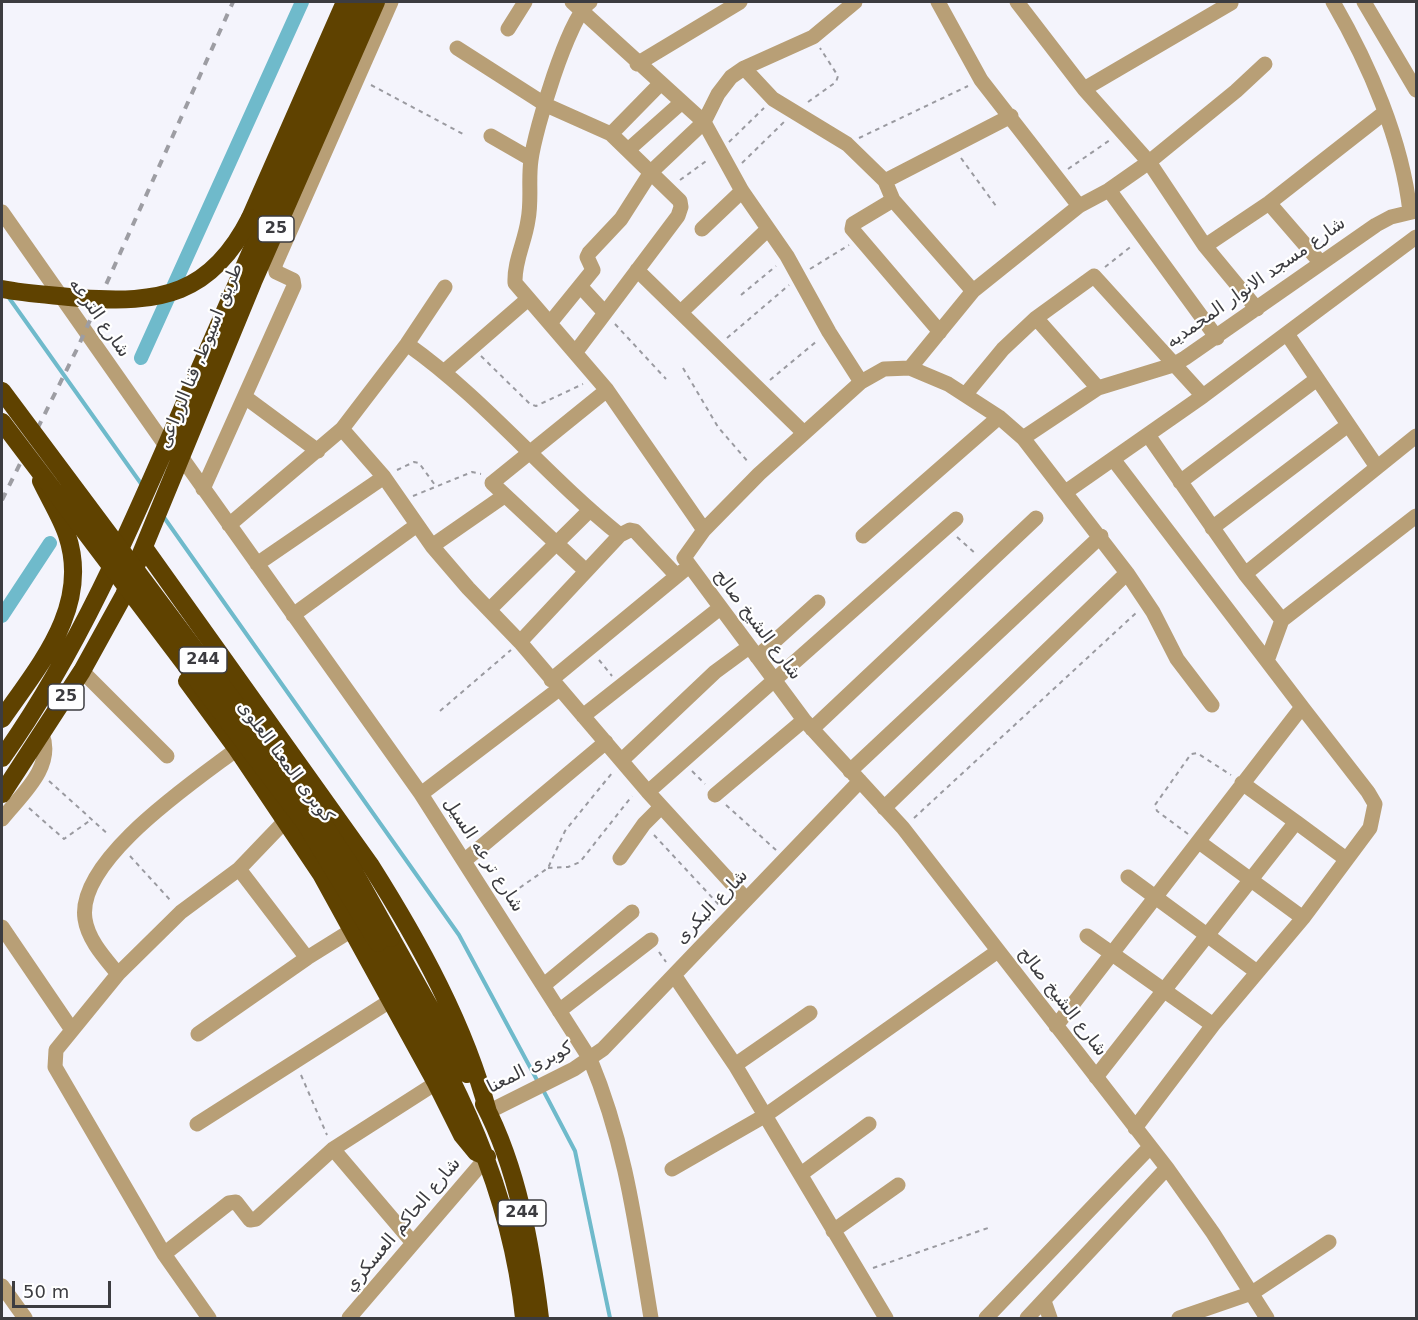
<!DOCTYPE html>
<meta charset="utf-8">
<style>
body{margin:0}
#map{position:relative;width:1418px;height:1320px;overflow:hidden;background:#f4f4fc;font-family:"DejaVu Sans",sans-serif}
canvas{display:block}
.frame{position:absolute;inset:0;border:3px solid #3c3c40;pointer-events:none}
.scale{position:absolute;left:12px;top:1281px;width:99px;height:27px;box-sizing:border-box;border:3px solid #3c3c40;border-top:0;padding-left:8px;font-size:18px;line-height:21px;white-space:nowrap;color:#3c3c40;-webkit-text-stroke:4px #fff;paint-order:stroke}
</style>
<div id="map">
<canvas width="1418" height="1320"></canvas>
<div class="frame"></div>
<div class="scale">50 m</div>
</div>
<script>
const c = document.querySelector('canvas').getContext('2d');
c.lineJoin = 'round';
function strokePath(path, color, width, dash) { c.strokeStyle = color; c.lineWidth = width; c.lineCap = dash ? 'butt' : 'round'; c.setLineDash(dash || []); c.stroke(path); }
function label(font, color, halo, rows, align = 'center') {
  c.font = font + ' "DejaVu Sans","Noto Sans Arabic",sans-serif'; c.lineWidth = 4.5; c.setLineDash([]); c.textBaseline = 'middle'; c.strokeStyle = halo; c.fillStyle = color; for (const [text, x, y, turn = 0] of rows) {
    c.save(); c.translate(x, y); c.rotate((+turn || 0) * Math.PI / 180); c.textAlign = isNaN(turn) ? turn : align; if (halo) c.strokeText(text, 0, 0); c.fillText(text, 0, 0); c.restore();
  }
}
strokePath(new Path2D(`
 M7,295L142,485
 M163,516L459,935L538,1082
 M542,1088L575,1151L610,1318`), '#6fbacb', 4);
strokePath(new Path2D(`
 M141,358L302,2
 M2,616L50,543`), '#6fbacb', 14);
strokePath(new Path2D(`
 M371,85L463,134
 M808,102L836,82L838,76L820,48
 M859,138L968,86
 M729,142L764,108
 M961,158L996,206
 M742,163L785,121
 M1068,169L1110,140
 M680,180L709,159
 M1105,267L1133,245
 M810,269L849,245
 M741,295L776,266
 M615,324L666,379
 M727,338L789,285
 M481,356L530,404L536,406L583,384
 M683,368L718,427L749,463
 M770,380L817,341
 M397,470L414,462L419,463L435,485
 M413,496L472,472L481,474
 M957,537L977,555
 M599,660L612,676
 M440,711L511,650
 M692,771L705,784
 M49,781L109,835
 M726,805L776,850
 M29,808L64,839L92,819
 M914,818L1137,612
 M1188,834L1157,811L1155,805L1191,754L1197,753L1231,775
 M654,835L720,906
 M130,856L171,901
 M548,868L568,867L580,862L632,796
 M505,898L548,868L565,831L612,773
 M659,952L666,962
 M301,1075L327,1135
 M873,1268L988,1228`), '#9a9aa0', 2, [4.5, 4.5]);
strokePath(new Path2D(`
 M572,2L704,122L742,191L787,256L829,332L861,382
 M590,2C568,18 535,130 531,160C528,180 532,200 528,220C525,242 514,261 515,283L607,390L704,530
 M938,2L981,80L1079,206
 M1017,2L1084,89L1149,162L1205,246L1257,309
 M1333,2C1369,64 1402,140 1410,212
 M1364,2L1416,90
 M508,29L525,2
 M457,48L546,105L611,134L680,201L681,207L678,216L575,353
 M637,64L740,2
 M744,68L773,99L847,144L885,181L893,200L973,291
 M1084,89L1231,3
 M611,134L660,84
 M491,136L531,159
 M628,150L682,102
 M885,181L1011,116
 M1109,190L1217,338
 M893,200L853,224L852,229L940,332
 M1269,203L1320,262
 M2,212L166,446
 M702,229L742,191
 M1205,246L1269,203L1384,113
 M637,270L803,432
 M581,287L605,313
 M681,312L767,230
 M1036,318L1098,388
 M550,323L593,270L587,257L589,253L621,219L651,172L704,122L718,94L731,77L744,68L813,37L855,2
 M1287,334L1377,467
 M407,344C485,399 545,475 620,535
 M910,368L973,291L1079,206L1109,190L1149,162L1236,91L1265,64
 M445,371L528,299
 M965,395L1003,349L1036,318L1094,276L1203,396
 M245,397L318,451
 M342,429L384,477L432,546L468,588L520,642L648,792L746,899
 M1148,435L1245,574L1282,620
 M1023,438L1098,388L1173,365L1185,358L1376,225L1391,217L1416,211
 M182,458L421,794L590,1059C626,1145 636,1228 651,1318
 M1113,459L1302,707
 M1180,482L1317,379
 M203,489L294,286L293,280L276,272L275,265L391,2
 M1067,491L1203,396L1416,237
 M229,525L342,429L407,344L445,287
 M1212,528L1348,425
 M863,536L999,417
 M432,546L504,496
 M257,564L384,477
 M586,571L492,483L607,390
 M1245,574L1416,436
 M489,610L589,511
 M293,615L417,525
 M520,642L620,535L630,530L635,531L676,575
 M757,657L818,602
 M1267,661L1282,620L1416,516
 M82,671L167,756
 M551,680L683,571
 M1212,705L1177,659L1153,612L1127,573L1023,438L999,417L948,384L910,368L884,369L861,382L759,474L704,530L684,558L804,720L903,828L1167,1168L1213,1233L1267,1318
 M583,716L720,608
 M812,729L1036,518
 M622,760L715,672L749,647
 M850,771L1101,536
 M648,792L956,519
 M421,794L559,689
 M715,795L804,720
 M884,808L1127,573
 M2,819C21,795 55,767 42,734
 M1296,822L1346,859
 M1199,842L1303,918
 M620,858L644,824L661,807
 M464,861L606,742
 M239,869L307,958
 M1128,877L1257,972
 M2,927L72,1030
 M1087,936L1213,1025
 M118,974L181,912L239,869L285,821
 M674,975L735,1065L886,1318
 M544,985L632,912
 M559,1011L651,940
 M1056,1026L1302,707L1368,792L1375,804L1370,828L1303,918L1213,1025L1135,1128
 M198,1034L307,958L352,930
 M735,1065L810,1013
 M1096,1077L1296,822L1242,783
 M488,1112L574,1069L603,1049L860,781
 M197,1124L390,1001
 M333,1149L413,1243
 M672,1169L766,1115L998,951
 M801,1174L869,1124
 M833,1231L898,1185
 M164,1254L229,1203L236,1202L250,1220L256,1219L333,1149L436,1083
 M2,1286L25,1318
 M1044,1301L1050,1318
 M209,1318L164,1254L55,1067L56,1050L118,974C105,958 88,940 85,919C76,860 195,781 237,749
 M349,1318L487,1157
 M986,1318L1150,1147
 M1027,1318L1167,1168
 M1179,1318L1252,1293L1329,1242`), '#b89f76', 15);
strokePath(new Path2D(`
 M250,218L345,2
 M145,549L371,866C419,942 465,1025 488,1112
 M187,681L237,749L321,874L436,1083L462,1135L476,1152L487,1157
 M2,719C40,664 91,606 67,535C61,517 49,498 41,481
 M2,758C83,644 138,511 193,384C248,256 304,129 360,2
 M2,794L82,671L124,595L253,282L376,2
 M391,938L467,1074
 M378,943C447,1069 509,1172 524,1318
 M484,1104C518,1169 531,1246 540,1318`), '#5f4200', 18);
strokePath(new Path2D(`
 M2,500L78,347L233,2`), '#9d9da3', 4, [8, 8]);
strokePath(new Path2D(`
 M2,289C27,294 54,295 80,298C160,304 211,295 250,218
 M2,391L308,801L352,868L391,938
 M2,422L305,823L378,943`), '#5f4200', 18);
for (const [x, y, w] of [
 [276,229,36],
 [203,660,48],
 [66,697,36],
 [522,1213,48]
]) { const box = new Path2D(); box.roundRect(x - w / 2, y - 13, w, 26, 4.5); c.fillStyle = '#fff'; c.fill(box); strokePath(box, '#3c3c40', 1.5); }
label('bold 16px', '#3c3c40', null, [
 ["25",276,229],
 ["244",203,660],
 ["25",66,697],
 ["244",522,1213]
]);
label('18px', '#3c3c40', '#fff', [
 ["شارع مسجد الانوار المحمديه",1256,283,-35],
 ["شارع الترعه",99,318,55],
 ["طريق اسيوط, قنا الزراعى",201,356,-68],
 ["شارع الشيخ صالح",757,625,53],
 ["كوبرى المعنا العلوى",285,762,53],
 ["شارع ترعه السيل",483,855,57],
 ["شارع البكرى",712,907,-46],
 ["شارع الشيخ صالح",1062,1002,52],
 ["كوبرى المعنا",530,1068,-27],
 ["شارع الحاكم العسكري",403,1225,-50]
]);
</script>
